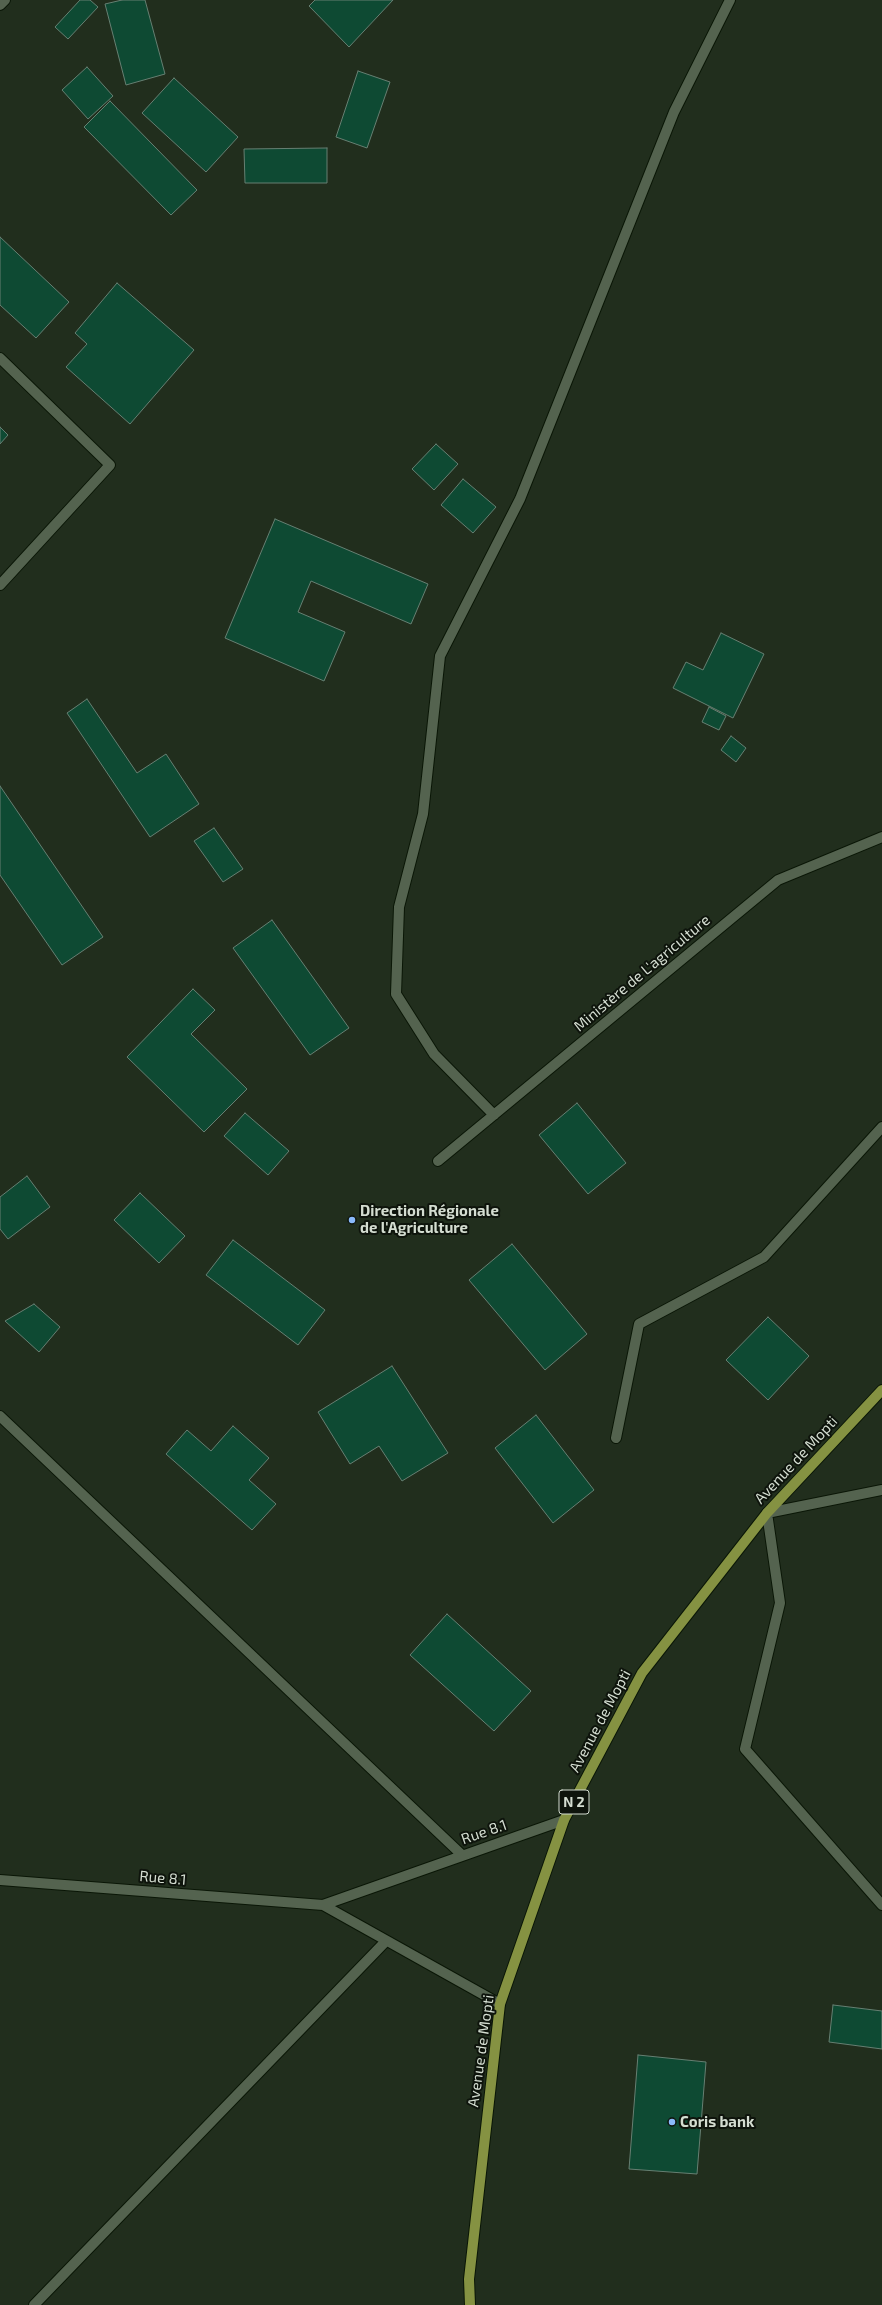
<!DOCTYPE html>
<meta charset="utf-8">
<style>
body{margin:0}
canvas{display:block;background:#212e1d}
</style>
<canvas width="882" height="2305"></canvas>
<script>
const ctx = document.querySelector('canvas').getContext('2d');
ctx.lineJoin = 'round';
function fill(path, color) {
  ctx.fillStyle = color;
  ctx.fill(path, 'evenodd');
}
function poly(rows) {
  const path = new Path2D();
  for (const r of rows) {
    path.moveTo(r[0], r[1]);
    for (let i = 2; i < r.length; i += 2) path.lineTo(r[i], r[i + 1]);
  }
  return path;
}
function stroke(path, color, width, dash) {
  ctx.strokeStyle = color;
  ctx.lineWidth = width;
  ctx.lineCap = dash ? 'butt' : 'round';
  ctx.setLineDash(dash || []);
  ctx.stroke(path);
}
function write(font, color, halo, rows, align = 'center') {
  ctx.font = font + ' "Exo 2",sans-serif';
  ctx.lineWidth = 4;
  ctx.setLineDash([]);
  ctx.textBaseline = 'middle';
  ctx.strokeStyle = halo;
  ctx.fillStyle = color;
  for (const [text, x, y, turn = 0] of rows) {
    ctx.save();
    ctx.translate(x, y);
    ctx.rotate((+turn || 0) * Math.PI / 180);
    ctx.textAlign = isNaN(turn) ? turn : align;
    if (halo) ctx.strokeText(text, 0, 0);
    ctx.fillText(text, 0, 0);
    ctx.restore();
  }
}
const building = poly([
 [80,0,90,0,98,7,68,39,55,27,80,0],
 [122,0,145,0,165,74,126,85,105,4,122,0],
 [315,0,393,0,349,47,309,6,315,0],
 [87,67,113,96,88,119,62,90,87,67],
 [358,71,390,82,367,148,336,137,358,71],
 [174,78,238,137,206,172,142,113,174,78],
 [110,101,197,190,171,215,84,127,110,101],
 [327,148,327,183,245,183,244,149,327,148],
 [0,237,69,302,36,338,0,305,0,237],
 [117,283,194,350,130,424,66,367,87,344,75,333,117,283],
 [0,427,8,435,0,444,0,427],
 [436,444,458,464,434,490,412,469,436,444],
 [463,479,496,507,473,533,441,505,463,479],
 [275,519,428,584,411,624,311,581,298,612,345,632,324,681,225,638,275,519],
 [721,633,764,654,733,718,673,688,686,662,703,670,721,633],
 [87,699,137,773,166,754,199,804,150,837,67,713,87,699],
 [709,707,726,716,719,730,702,722,709,707],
 [731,736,746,748,736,762,721,750,731,736],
 [0,786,103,937,62,965,0,875,0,786],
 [214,828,243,869,223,882,194,841,214,828],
 [272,920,349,1028,310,1055,233,948,272,920],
 [193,989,215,1010,191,1034,247,1089,204,1132,127,1057,193,989],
 [577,1103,626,1163,588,1194,539,1135,577,1103],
 [245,1113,289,1151,268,1175,224,1136,245,1113],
 [27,1176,50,1207,8,1239,0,1229,0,1197,27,1176],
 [140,1193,185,1236,159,1263,114,1220,140,1193],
 [233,1240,325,1310,298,1345,206,1275,233,1240],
 [512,1244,587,1334,545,1370,469,1280,512,1244],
 [34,1304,60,1327,39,1352,5,1321,34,1304],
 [768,1317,809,1356,768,1400,726,1360,768,1317],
 [392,1366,448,1453,402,1481,379,1446,350,1464,318,1412,392,1366],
 [536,1415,594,1490,553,1523,495,1448,536,1415],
 [233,1426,269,1458,249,1480,276,1504,252,1530,166,1454,187,1430,211,1451,233,1426],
 [447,1614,531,1691,494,1731,410,1655,447,1614],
 [833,2005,882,2011,882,2049,829,2042,833,2005],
 [638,2055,706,2062,697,2174,629,2169,638,2055]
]);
const street = poly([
 [0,5,5,0],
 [0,358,110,465,0,585],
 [494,1115,434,1054,396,994,399,907,423,814,440,656,520,499,674,112,730,0],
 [438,1161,778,880,882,837],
 [0,1416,462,1855],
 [616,1438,639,1324,764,1257,882,1127],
 [882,1490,767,1513,780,1603,745,1749,882,1905],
 [0,1880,323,1905],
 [500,2004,323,1905,564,1820],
 [34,2305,386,1941]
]);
const primary = poly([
 [470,2305,469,2279,500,2004,564,1820,642,1673,767,1513,882,1390]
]);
const markers = [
 [352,1220,4,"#8abafc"],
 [672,2122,4,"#8abafc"]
];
const shields = [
 [574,1802,30]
];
const shieldNames = [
 ["N 2",574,1802]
];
const streetNames = [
 ["Ministère de L'agriculture",642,973,-40],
 ["Avenue de Mopti",796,1460,-47],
 ["Avenue de Mopti",600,1721,-62],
 ["Rue 8.1",484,1832,-19],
 ["Rue 8.1",163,1878,5],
 ["Avenue de Mopti",481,2051,-82]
];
const poiNames = [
 ["Direction Régionale",360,1211],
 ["de l'Agriculture",360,1228],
 ["Coris bank",680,2122]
];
fill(building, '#0e4a33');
stroke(building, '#667f72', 1);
stroke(street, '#0a1606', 12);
stroke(primary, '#0a1606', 12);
stroke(street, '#54634f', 10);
stroke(primary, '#859242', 10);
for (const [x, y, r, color] of markers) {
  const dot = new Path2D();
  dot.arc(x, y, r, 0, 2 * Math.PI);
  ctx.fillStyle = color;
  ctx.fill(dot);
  stroke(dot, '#0e140c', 1.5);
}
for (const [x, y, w] of shields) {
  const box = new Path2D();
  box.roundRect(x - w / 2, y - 12, w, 24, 3);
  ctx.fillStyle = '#0e140c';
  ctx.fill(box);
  stroke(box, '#d4ddd1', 1);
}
write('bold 14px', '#d4ddd1', null, shieldNames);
write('15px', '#d4ddd1', '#0e140c', streetNames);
write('bold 15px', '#d4ddd1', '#0e140c', poiNames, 'left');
</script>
